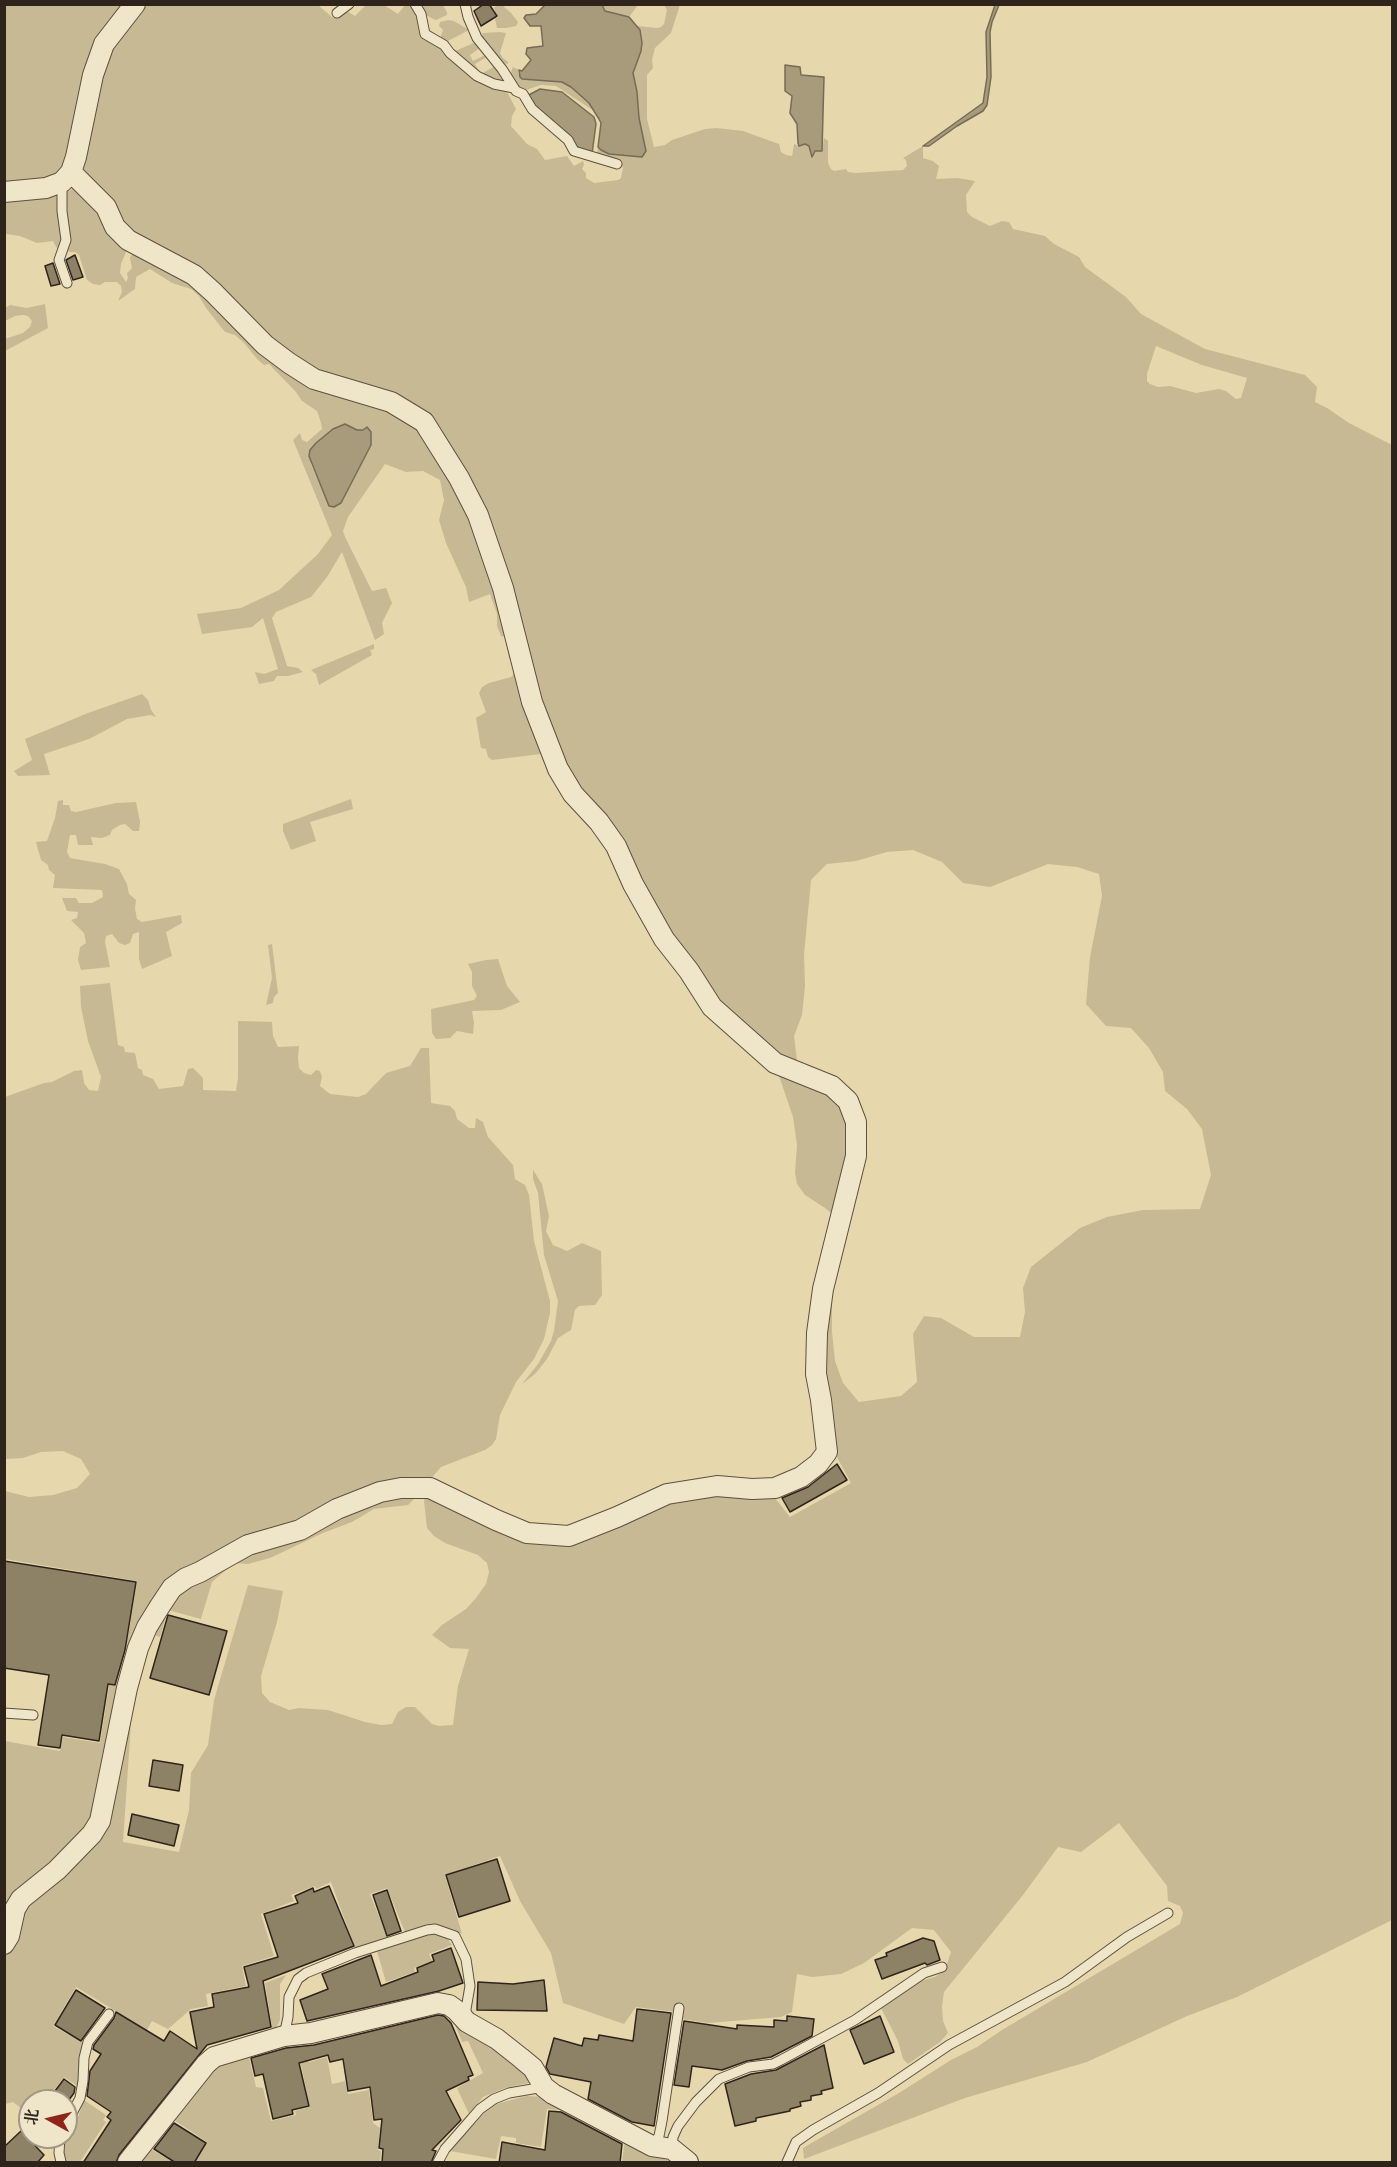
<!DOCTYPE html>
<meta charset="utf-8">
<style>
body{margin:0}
#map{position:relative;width:1397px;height:2167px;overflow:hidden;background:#e6d8ac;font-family:Alegreya,"Noto Serif SC",serif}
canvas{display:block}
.frame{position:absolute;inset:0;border:6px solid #2e241b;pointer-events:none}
.north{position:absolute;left:18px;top:2089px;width:60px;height:60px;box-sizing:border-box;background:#efe6c9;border:2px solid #a29883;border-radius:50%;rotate:278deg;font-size:16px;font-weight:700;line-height:24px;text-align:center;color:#2e241b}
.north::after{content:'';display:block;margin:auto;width:21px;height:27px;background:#8f2418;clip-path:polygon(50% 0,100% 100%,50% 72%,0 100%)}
</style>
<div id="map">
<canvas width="1397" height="2167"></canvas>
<div class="frame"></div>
<div class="north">北</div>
</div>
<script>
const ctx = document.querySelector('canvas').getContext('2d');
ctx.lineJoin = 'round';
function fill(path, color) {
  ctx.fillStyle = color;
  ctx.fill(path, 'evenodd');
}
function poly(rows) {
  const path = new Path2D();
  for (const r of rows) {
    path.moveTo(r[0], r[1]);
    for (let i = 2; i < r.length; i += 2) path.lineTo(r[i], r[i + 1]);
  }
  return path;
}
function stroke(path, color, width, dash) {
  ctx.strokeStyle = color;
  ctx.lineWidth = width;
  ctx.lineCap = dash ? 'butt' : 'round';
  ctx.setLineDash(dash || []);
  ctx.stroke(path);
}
const green = poly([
 [412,4,417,10,426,40,441,46,446,53,506,90,516,109,512,116,511,126,527,144,537,149,545,160,567,156,574,166,583,161,584,165,582,169,586,173,586,178,594,183,618,180,621,178,623,168,619,160,597,155,598,147,608,154,619,155,634,156,646,151,639,118,637,92,633,73,641,51,640,30,637,26,657,28,661,27,664,24,667,10,664,5,680,5,671,33,655,48,652,60,653,68,647,75,647,119,654,147,665,145,672,140,705,129,717,128,743,131,779,144,781,152,786,155,792,156,794,144,799,146,806,144,809,146,812,156,815,151,822,151,824,138,828,141,828,163,831,169,834,171,846,169,848,172,855,173,903,170,907,166,906,160,903,158,923,146,923,158,933,161,939,166,936,179,958,178,975,181,966,195,967,212,972,217,990,226,1002,221,1009,222,1013,229,1045,236,1054,244,1079,257,1085,267,1126,297,1141,314,1205,349,1305,375,1317,387,1315,402,1327,408,1349,423,1392,445,1392,1920,1237,1997,1187,2016,1087,2062,965,2098,804,2159,803,2148,815,2141,899,2093,951,2060,977,2047,1002,2030,1180,1924,1183,1913,1180,1906,1168,1901,1167,1886,1119,1823,1081,1852,1058,1847,1023,1895,944,1992,942,2007,943,2021,948,2033,940,2042,908,2064,903,2059,898,2041,881,2008,913,1983,935,1977,945,1970,951,1952,934,1930,912,1928,864,1963,841,1974,812,1977,797,1974,792,2012,781,2017,708,2023,681,2019,683,2006,680,2004,678,2004,676,2012,636,2007,624,2024,563,2003,551,1953,520,1901,500,1856,445,1875,462,1934,455,1930,436,1925,405,1932,387,1888,370,1894,388,1939,355,1948,331,1882,316,1889,315,1886,291,1895,294,1901,261,1914,274,1956,242,1966,246,1986,206,1994,208,2006,191,2009,168,2029,152,2021,147,2030,76,1987,53,2026,83,2043,80,2056,79,2087,64,2077,50,2095,59,2101,30,2101,30,2115,13,2102,5,2104,5,1953,18,1911,93,1839,133,1694,123,1842,179,1852,189,1810,191,1773,208,1745,214,1700,248,1585,283,1591,277,1622,261,1676,262,1693,270,1702,289,1710,299,1708,328,1710,365,1722,381,1725,392,1724,398,1712,406,1707,415,1707,432,1724,439,1726,453,1725,458,1686,469,1649,450,1648,432,1635,442,1625,466,1609,476,1598,486,1584,489,1572,487,1563,478,1555,445,1543,434,1536,427,1528,424,1501,427,1491,547,1539,668,1497,771,1493,790,1517,851,1483,833,1450,821,1334,841,1246,832,1300,832,1332,835,1361,843,1383,859,1402,901,1396,917,1382,913,1334,924,1316,941,1318,974,1337,1020,1337,1025,1312,1023,1288,1031,1267,1080,1228,1107,1217,1143,1210,1200,1209,1211,1175,1202,1129,1187,1109,1165,1091,1163,1072,1149,1048,1131,1028,1106,1026,1086,1004,1090,957,1102,896,1099,874,1077,867,1048,864,990,887,963,883,942,862,913,850,887,852,856,861,827,864,811,880,804,955,805,986,802,1015,794,1036,797,1061,779,1058,715,1005,561,766,507,586,426,420,315,376,141,243,85,176,83,167,88,113,112,42,142,5,318,5,333,18,345,10,355,16,366,5,384,5,398,14,405,5],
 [1156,346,1202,365,1247,378,1241,398,1236,399,1226,391,1219,389,1196,393,1170,386,1158,387,1150,384,1147,381,1147,374],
 [497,4,502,5,511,13,518,22,516,26,506,28,497,28,495,19,498,17,494,8],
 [4,5,130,5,120,17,71,156,59,177,5,187],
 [418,5,443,5,447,12,447,15,436,20,433,19,424,14],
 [602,5,638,5,629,17,605,11],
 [448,20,454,21,469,30,448,41,453,52,476,42,480,48,470,55,473,61,485,55,487,57,475,64,481,74,495,66,504,78,505,83,497,83,477,74,451,52,440,38,443,30,439,26,440,22],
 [500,32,506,33,500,53,503,58,508,62,508,64,503,63,481,36,483,33],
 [513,67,519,70,518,73,522,79,562,82,571,87,589,103,597,113,556,86,541,85,526,90,520,90,510,75],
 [72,189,77,189,129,245,121,264,120,273,126,282,128,278,127,273,132,268,130,258,135,248,191,278,343,392,420,425,456,479,549,753,492,760,488,757,486,749,481,748,476,718,486,712,479,693,482,687,489,683,511,677,514,673,513,663,509,658,505,637,501,636,497,626,497,614,490,594,469,602,466,587,446,543,439,520,444,500,440,480,423,471,406,472,385,464,348,517,343,531,345,537,372,591,386,588,392,603,382,623,384,634,375,640,342,552,327,577,311,597,276,612,272,618,287,666,298,668,303,672,288,676,277,676,274,681,259,684,255,672,264,674,278,669,263,618,252,627,202,634,197,614,241,608,279,590,318,554,332,535,293,440,300,433,302,440,307,442,322,429,321,423,317,411,302,401,296,392,269,364,264,365,258,360,244,343,235,335,225,332,206,308,199,296,191,289,172,283,150,269,136,277,135,289,118,301,122,292,121,286,117,282,105,282,100,285,93,284,87,280,79,255,75,252,69,252,67,248,65,200,67,192],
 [351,427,357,430,363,430,371,446,341,503,335,507,329,505,311,464,316,443,324,438],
 [59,194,62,243,60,249,56,247,53,241,37,243,20,236,6,234,5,235,5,198],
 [45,304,48,328,5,351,5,339,23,333,30,327,32,321,28,316,23,315,15,316,5,321,5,308,10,305,27,308],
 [374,644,374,649,370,650,372,655,319,685,316,674,311,670],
 [142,694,148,700,151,710,156,717,150,715,127,719,89,739,44,754,50,775,18,776,14,771,32,760,25,739,88,713],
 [351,799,353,809,310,822,316,841,291,850,283,831,283,824],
 [63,800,63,805,69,805,71,811,76,812,116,803,136,802,140,822,139,831,133,831,125,824,120,825,112,830,110,835,102,838,91,837,93,845,78,845,76,835,70,835,67,852,70,858,105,864,119,869,127,884,129,894,136,900,135,909,137,919,142,922,181,915,182,923,166,932,172,956,142,969,139,959,139,932,133,934,130,943,125,945,119,943,112,934,106,936,105,942,110,967,81,970,78,960,80,947,86,943,84,933,71,920,77,918,78,912,67,911,62,898,76,898,79,903,92,903,103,897,102,890,53,888,55,875,49,870,48,865,41,860,36,842,47,841,55,818,58,801],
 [272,944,278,993,274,997,273,1003,266,1005,272,978,268,945],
 [498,959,507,986,520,1002,501,1010,472,1011,474,1023,473,1034,457,1031,450,1038,436,1039,432,1033,431,1009,474,1000,477,996,472,986,472,972,468,964,486,960],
 [110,983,118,1045,124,1047,125,1052,135,1053,138,1068,142,1070,143,1075,153,1079,159,1089,183,1086,188,1069,193,1068,203,1078,203,1090,236,1091,238,1078,238,1021,272,1022,273,1036,278,1047,299,1046,298,1058,299,1068,304,1073,311,1075,316,1070,320,1071,322,1077,320,1086,330,1094,358,1097,366,1094,386,1073,410,1066,421,1048,429,1048,431,1103,450,1106,455,1111,457,1119,469,1128,475,1128,476,1118,483,1122,488,1137,513,1165,515,1179,525,1185,529,1195,534,1241,550,1301,550,1313,544,1339,534,1359,516,1382,500,1415,496,1439,492,1445,485,1450,441,1467,430,1480,358,1497,158,1602,98,1818,5,1935,5,1741,60,1751,63,1737,100,1743,109,1685,120,1687,137,1581,5,1559,5,1491,29,1497,53,1495,77,1488,90,1474,81,1459,63,1451,41,1452,23,1458,5,1459,5,1097,44,1083,52,1082,74,1071,82,1070,84,1083,89,1090,98,1091,101,1077,88,1041,81,1007,80,986],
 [776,1067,846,1103,853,1155,832,1214,825,1208,805,1195,797,1184,795,1173,797,1145,793,1117],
 [533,1170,542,1184,549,1216,546,1231,553,1245,567,1251,582,1243,601,1251,602,1295,595,1305,579,1306,575,1310,571,1330,558,1338,547,1359,535,1374,522,1384,538,1364,551,1341,554,1331,558,1301,544,1255,538,1193,533,1179],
 [415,1494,414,1499,408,1505,374,1509,352,1522,323,1533,270,1558,248,1564,234,1563,212,1582,201,1619,168,1610,160,1637,148,1633,174,1591,360,1503],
 [429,1932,445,1936,452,1945,429,1954,432,1961,414,1968,415,1972,386,1982,377,1951],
 [286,1975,280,1984,280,2020,273,2034,265,1983],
 [451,2015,498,2048,532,2078,528,2083,505,2088,483,2097,469,2114,457,2088,483,2073,468,2041,462,2042],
 [248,2053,256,2087,263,2088,271,2121,296,2115,295,2111,310,2107,299,2056,306,2054,309,2062,327,2057,332,2084,345,2081,348,2094,369,2090,373,2123,380,2128,378,2150,381,2151,380,2162,195,2162,207,2142,171,2118,213,2065],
 [526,2096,547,2097,576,2111,547,2109,541,2147,516,2143,516,2138,501,2136,496,2159,450,2151,483,2114,497,2104],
 [84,2100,106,2115,103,2120,106,2122,80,2162,65,2162,63,2152,65,2141,77,2120],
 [625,2139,654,2154,672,2162,622,2162],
 [147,2147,173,2162,135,2162]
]);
const water = poly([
 [545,5,602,5,605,11,629,17,640,30,642,43,641,51,633,73,637,92,639,118,646,151,642,157,609,154,601,150,598,147,601,123,599,119,589,103,571,87,562,82,522,79,520,77,519,70,522,71,531,60,526,54,527,48,543,46,541,26,530,26,524,18,526,15,536,14,545,5],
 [995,5,999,5,992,22,990,32,991,77,987,105,983,111,957,126,929,146,923,146,983,103,987,77,986,32,995,5],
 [785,65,800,67,801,75,824,77,822,151,815,151,812,157,809,146,805,144,799,146,798,143,797,124,790,113,792,96,785,91,785,65],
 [540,89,562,92,594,117,596,124,592,154,581,153,533,107,527,96,540,89],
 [345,424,357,430,363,430,367,427,371,432,371,445,341,503,334,507,329,506,309,456,310,450,316,443,333,429,345,424]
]);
const building = poly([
 [484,4,489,4,497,16,481,26,474,11,484,4],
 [75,255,83,277,73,280,66,260,75,255],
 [53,263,60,284,51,286,45,266,53,263],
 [837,1464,847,1480,790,1512,782,1498,808,1487,837,1464],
 [4,1561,136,1582,125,1650,115,1685,108,1684,99,1741,62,1735,60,1748,38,1745,49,1675,4,1668,4,1561],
 [168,1615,227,1631,209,1695,150,1678,168,1615],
 [153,1760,183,1765,179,1791,149,1786,153,1760],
 [132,1814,179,1825,174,1846,128,1835,132,1814],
 [497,1859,510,1901,459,1917,446,1875,497,1859],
 [329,1886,354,1946,263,1981,271,2027,207,2045,119,2155,116,2163,83,2163,111,2120,107,2117,111,2112,87,2096,90,2071,101,2054,93,2049,94,2045,114,2018,116,2012,164,2041,170,2031,197,2049,190,2012,214,2007,212,1994,249,1987,244,1967,278,1957,264,1914,298,1903,295,1896,313,1888,314,1892,329,1886],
 [387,1890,401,1931,387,1936,373,1895,387,1890],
 [923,1938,934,1941,940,1960,927,1965,925,1963,882,1979,875,1960,887,1956,886,1953,923,1938],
 [451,1948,463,1983,439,1991,307,2021,300,2000,328,1989,322,1974,371,1955,381,1986,418,1972,417,1968,434,1961,432,1955,451,1948],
 [544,1980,547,2011,477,2010,478,1982,513,1984,544,1980],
 [76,1990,105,2008,81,2041,55,2025,76,1990],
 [637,2009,671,2013,654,2126,632,2122,588,2099,591,2082,550,2074,546,2067,554,2038,582,2046,584,2038,598,2040,599,2035,633,2041,637,2009],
 [438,2015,444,2016,451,2023,473,2075,468,2077,469,2080,446,2091,461,2120,432,2150,436,2151,431,2163,382,2163,383,2149,379,2148,382,2119,374,2120,370,2087,348,2091,343,2059,330,2062,328,2055,299,2063,309,2106,292,2110,293,2114,273,2119,263,2074,255,2076,251,2058,286,2048,314,2045,438,2015],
 [787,2016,814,2019,812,2036,771,2057,747,2061,722,2070,692,2066,689,2087,674,2085,684,2021,737,2029,737,2025,774,2027,774,2020,787,2021,787,2016],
 [880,2016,894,2052,864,2064,850,2030,880,2016],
 [824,2045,833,2088,821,2091,822,2094,811,2096,811,2100,800,2102,801,2106,790,2109,790,2111,756,2118,756,2121,735,2126,725,2084,751,2074,776,2070,824,2045],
 [64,2079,75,2087,74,2093,66,2104,66,2101,61,2101,52,2095,64,2079],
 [549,2111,561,2112,622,2144,620,2163,499,2163,502,2142,545,2150,549,2111],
 [174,2123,206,2143,194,2163,176,2163,154,2149,174,2123],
 [21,2131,44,2155,37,2163,4,2163,4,2147,21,2131]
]);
const service = poly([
 [415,4,421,14,425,34,444,45,450,53,477,76,494,84,514,88],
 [465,4,468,17,477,38,502,69,516,91,523,94,532,109,568,140,574,151,617,164],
 [337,13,349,4],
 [62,182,62,211,66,240,59,260,67,283],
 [4,1713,33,1715],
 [284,2036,288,2017,289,1997,298,1979,306,1973,355,1953,427,1930,435,1929,455,1936,466,1959,470,1986,466,2009,467,2020],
 [66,2125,80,2098,83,2081,84,2058,88,2042,109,2014],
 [60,2137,59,2153,61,2162],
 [652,2146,659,2136,662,2121,679,2008],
 [672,2149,673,2137,678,2126,696,2102,719,2079,749,2067,773,2064,781,2060,855,2020,924,1973,942,1967],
 [438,2162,445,2149,460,2132,480,2109,494,2099,509,2093,544,2087],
 [787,2162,796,2142,813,2130,878,2093,949,2045,1065,1982,1127,1937,1168,1913]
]);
const minor = poly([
 [4,192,46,188,62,182,71,172,76,157,93,75,104,44,135,4],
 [4,1944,9,1936,15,1909,21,1899,57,1870,92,1834,100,1821,127,1688,138,1648,147,1627,160,1606,172,1588,186,1578,200,1572,248,1545,300,1530,337,1509,380,1492,401,1488,430,1488,496,1520,527,1533,569,1536,617,1517,667,1494,717,1486,752,1489,775,1488,801,1477,818,1464,827,1452,821,1400,816,1374,817,1333,823,1289,856,1156,856,1122,848,1101,832,1086,775,1063,712,1007,689,971,664,939,633,884,616,846,599,822,573,794,558,769,532,702,503,588,478,515,459,478,424,422,391,402,314,379,289,363,265,345,213,292,194,275,128,240,115,227,106,207,71,172],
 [128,2162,206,2064,214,2057,284,2036,311,2033,438,2003,449,2005,456,2010,467,2022,497,2039,521,2058,533,2068,544,2087,553,2094,652,2146,672,2149,688,2162]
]);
fill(green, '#c7b993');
fill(water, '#a79b7b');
stroke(water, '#776b55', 1.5);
fill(building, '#8e8266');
stroke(building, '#2e241b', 1.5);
stroke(service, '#5c513f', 11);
stroke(minor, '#5c513f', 22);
stroke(service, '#efe6c9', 9);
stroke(minor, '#efe6c9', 20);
</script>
